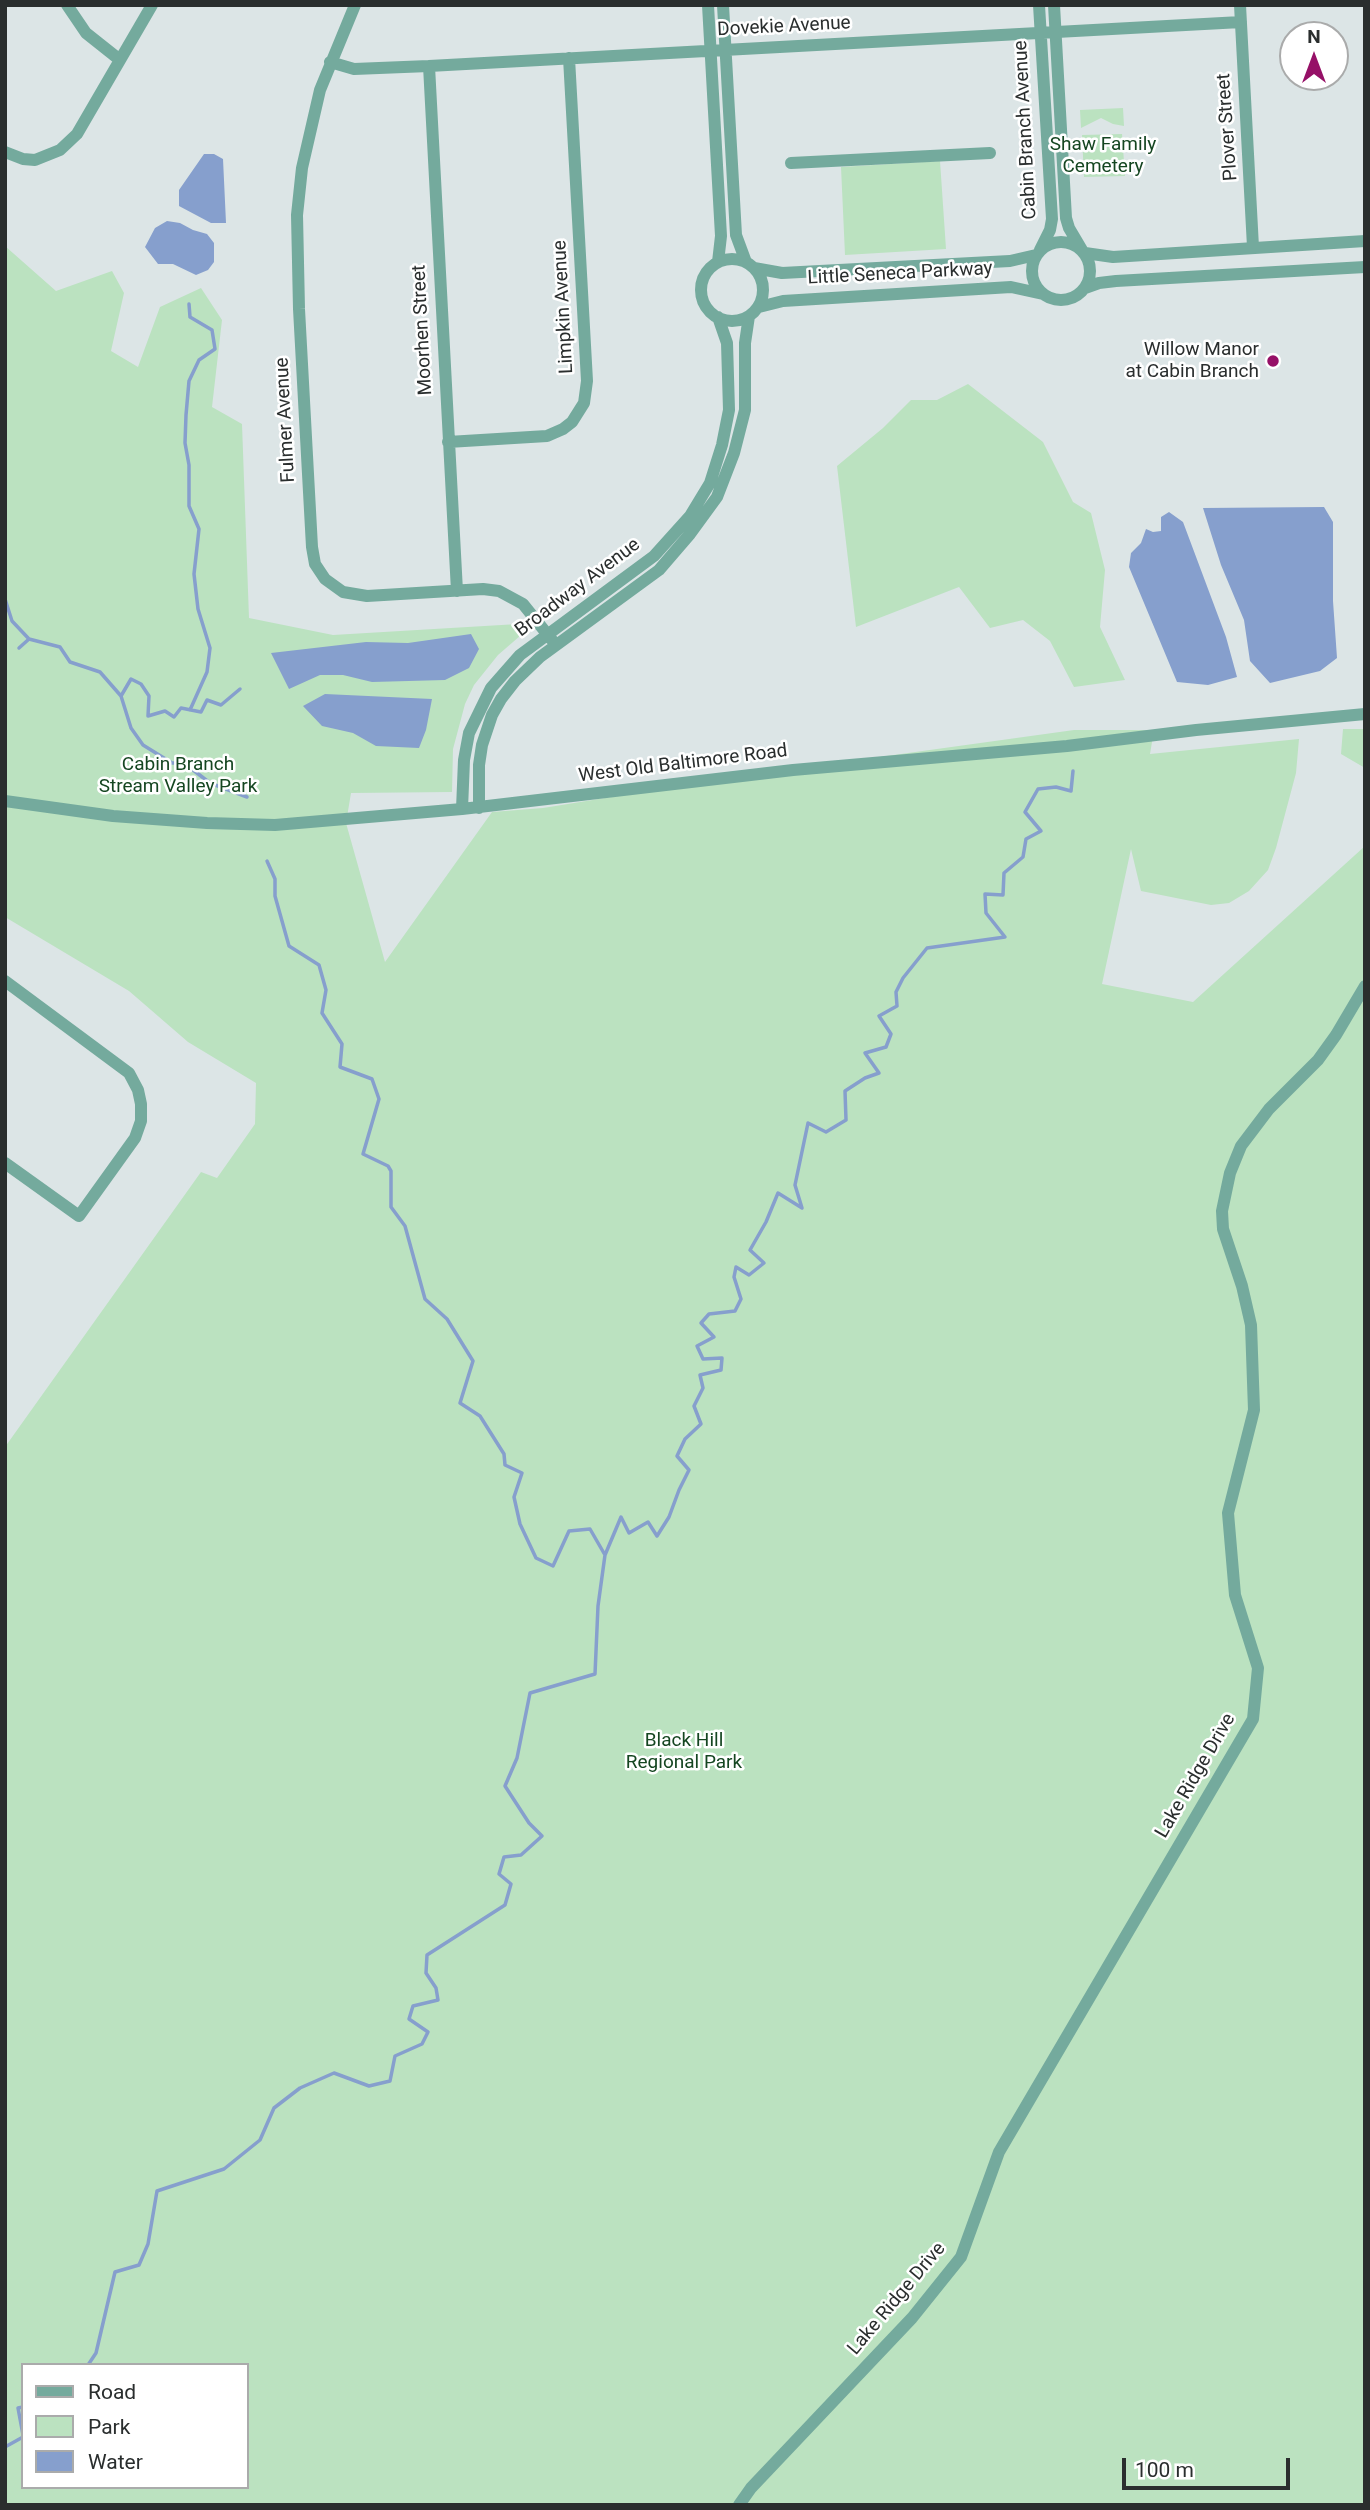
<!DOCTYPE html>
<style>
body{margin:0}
#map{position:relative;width:1370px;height:2510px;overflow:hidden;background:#dce5e6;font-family:Roboto,sans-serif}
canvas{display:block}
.frame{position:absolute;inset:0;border:7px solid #2a2e2e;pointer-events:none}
.legend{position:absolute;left:21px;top:2363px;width:228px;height:126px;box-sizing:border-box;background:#fff;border:2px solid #aaabab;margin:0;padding:9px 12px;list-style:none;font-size:21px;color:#2a2e2e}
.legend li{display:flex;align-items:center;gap:14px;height:35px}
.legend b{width:35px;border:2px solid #aaabab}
.north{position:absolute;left:1279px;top:21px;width:70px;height:70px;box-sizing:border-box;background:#fff;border:2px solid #aaabab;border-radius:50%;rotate:0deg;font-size:19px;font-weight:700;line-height:28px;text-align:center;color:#2a2e2e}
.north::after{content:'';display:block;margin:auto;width:24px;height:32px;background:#961067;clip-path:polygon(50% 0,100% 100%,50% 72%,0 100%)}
.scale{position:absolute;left:1122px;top:2458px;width:168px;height:32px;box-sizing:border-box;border:4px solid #2a2e2e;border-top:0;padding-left:9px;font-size:21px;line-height:24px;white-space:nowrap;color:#2a2e2e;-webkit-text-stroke:5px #fff;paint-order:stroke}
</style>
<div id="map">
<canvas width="1370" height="2510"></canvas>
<div class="frame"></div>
<ul class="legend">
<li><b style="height:9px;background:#74aa9d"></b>Road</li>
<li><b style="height:19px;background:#bbe2c0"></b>Park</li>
<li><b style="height:19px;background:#869fcd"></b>Water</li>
</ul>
<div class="north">N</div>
<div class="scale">100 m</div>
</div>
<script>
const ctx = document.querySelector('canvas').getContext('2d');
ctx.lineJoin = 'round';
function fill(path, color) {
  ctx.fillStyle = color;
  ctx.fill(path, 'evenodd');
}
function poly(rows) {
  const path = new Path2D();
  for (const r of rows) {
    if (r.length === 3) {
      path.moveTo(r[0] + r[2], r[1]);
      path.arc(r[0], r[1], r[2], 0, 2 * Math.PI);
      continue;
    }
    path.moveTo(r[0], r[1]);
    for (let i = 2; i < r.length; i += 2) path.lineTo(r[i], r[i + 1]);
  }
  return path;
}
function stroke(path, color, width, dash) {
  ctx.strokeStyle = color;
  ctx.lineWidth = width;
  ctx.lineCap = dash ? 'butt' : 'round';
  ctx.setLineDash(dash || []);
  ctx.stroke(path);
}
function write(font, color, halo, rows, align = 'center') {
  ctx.font = font + ' Roboto,sans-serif';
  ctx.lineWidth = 5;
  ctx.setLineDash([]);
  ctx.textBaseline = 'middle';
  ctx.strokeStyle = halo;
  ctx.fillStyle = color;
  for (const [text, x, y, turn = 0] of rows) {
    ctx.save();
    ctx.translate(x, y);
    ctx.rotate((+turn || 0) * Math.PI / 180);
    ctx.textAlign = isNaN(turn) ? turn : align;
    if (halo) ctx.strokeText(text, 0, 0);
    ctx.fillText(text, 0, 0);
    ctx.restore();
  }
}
const green = poly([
 [1123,108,1124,126,1113,124,1101,118,1081,128,1080,110],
 [1122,134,1125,176,1084,177,1082,135],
 [940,161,946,249,845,255,841,167],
 [5,246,56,291,112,271,124,293,111,351,138,367,160,307,201,288,222,320,212,407,242,424,249,618,333,635,535,623,498,655,474,685,465,704,453,749,452,792,351,793,346,823,385,962,492,812,543,808,735,777,1074,730,1154,730,1150,754,1299,739,1296,773,1276,848,1268,870,1249,891,1229,903,1211,905,1141,891,1131,849,1102,984,1193,1002,1365,846,1365,2505,5,2505,5,1447,201,1172,217,1178,255,1124,256,1083,188,1042,129,991,5,917],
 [23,2365,247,2365,247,2487,23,2487],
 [968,384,1043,442,1073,502,1091,513,1105,570,1100,627,1125,680,1074,687,1050,641,1023,620,990,628,959,587,856,627,837,466,883,428,911,400,937,400],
 [1343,729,1365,729,1365,768,1341,754]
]);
const water = poly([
 [204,154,214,154,223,159,226,223,211,223,179,206,179,190],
 [167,221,180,223,193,230,207,234,214,243,214,262,208,270,196,275,173,264,158,264,145,247,155,228],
 [1324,507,1333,522,1333,601,1337,658,1320,671,1270,683,1250,661,1244,620,1221,565,1203,508],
 [1169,512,1183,522,1226,637,1237,677,1208,685,1177,682,1129,567,1131,553,1141,543,1146,529,1153,532,1161,531,1161,517],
 [471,634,479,649,469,668,445,680,372,682,343,675,320,675,289,689,271,653,366,642,408,643],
 [325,694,432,699,426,730,419,748,376,746,353,733,322,726,303,706]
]);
const stream = poly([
 [189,304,190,317,212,330,215,349,199,360,189,381,186,415,185,443,189,465,189,506,199,529,194,574,198,609,210,648,207,672,190,710],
 [5,599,12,621,29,639,60,647,70,662,100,672,121,696,131,728,143,745,172,763,184,763,210,783,247,797],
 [19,648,29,639],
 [121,696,131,679,141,684,149,696,148,716,165,711,174,717,181,708,201,712,207,700,221,705,240,689],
 [267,861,275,879,275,896,289,946,319,965,326,990,322,1013,342,1044,340,1067,372,1079,379,1099,363,1154,388,1166,391,1171,391,1207,405,1226,425,1299,447,1319,473,1361,460,1403,480,1416,504,1454,505,1465,522,1473,514,1497,520,1524,536,1558,553,1566,569,1531,590,1529,605,1555],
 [88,2365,96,2353,115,2272,139,2265,148,2244,157,2191,224,2169,260,2140,274,2108,300,2088,334,2073,369,2086,390,2081,395,2056,422,2044,428,2032,409,2019,413,2006,438,2000,436,1988,426,1973,427,1955,505,1905,511,1884,499,1874,504,1857,521,1855,542,1836,529,1823,505,1786,517,1758,530,1693,595,1674,598,1606,605,1555,621,1517,629,1533,648,1522,657,1536,669,1517,679,1490,689,1470,677,1456,685,1439,701,1424,694,1406,703,1388,700,1375,721,1370,722,1358,703,1359,697,1346,714,1337,701,1323,709,1314,735,1311,741,1299,734,1277,736,1267,749,1275,764,1263,750,1250,766,1222,778,1193,802,1208,795,1185,808,1123,826,1132,846,1120,845,1091,865,1078,879,1073,865,1053,886,1047,891,1034,879,1016,897,1006,896,992,903,978,927,948,1005,937,986,913,985,894,1003,895,1004,873,1023,857,1026,839,1041,831,1025,812,1038,789,1056,787,1071,791,1073,771],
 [23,2407,18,2408,23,2435],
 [5,2447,23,2437]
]);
const minor = poly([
 [67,5,86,33,120,60],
 [355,5,320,90,302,168,297,215,299,309,312,547,315,564,325,579,343,592,367,596,483,589,499,591,523,604,556,645],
 [708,5,721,236,718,262],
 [723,5,736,235,746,262],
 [1039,5,1052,219,1050,230,1040,250],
 [1054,5,1066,218,1069,228,1082,250],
 [1240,5,1253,247],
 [330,62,354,69,429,66,1241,22],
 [429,66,457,591],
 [5,152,23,159,35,160,60,150,77,134,152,5],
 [791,163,990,153],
 [1061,271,29],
 [1085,253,1113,257,1365,241],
 [732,290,31],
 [754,268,782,273,1010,261,1036,255],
 [1085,288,1099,283,1116,281,1365,267],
 [759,307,783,301,1011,287,1043,294],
 [448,442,547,436,563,429,572,422,584,403,587,381,569,58],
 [5,801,113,816,207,823,275,825,462,809,793,770,1067,746,1196,730,1365,714],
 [479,808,479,765,482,745,492,715,501,699,515,681,540,657,659,570,690,534,717,497,734,453,745,410,745,343,749,316],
 [462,809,464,760,469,733,491,688,520,655,654,556,690,516,710,483,722,445,729,410,727,343,718,317],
 [5,981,129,1073,138,1090,141,1104,141,1121,135,1138,79,1216,5,1163],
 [739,2505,751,2488,912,2318,961,2257,999,2152,1253,1719,1258,1668,1235,1595,1228,1513,1254,1410,1251,1325,1242,1286,1223,1229,1222,1211,1230,1173,1241,1146,1269,1109,1318,1060,1336,1035,1365,986]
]);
const markers = [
 [1273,361,7,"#961067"]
];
const streetNames = [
 ["Dovekie Avenue",784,27,-3],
 ["Plover Street",1228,127,-94],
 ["Cabin Branch Avenue",1026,130,-93],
 ["Little Seneca Parkway",900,274,-3],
 ["Limpkin Avenue",564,307,-93],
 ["Moorhen Street",423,330,-93],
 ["Fulmer Avenue",286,420,-93],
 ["Broadway Avenue",578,588,-37],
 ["West Old Baltimore Road",683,764,-7],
 ["Lake Ridge Drive",1196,1776,-60],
 ["Lake Ridge Drive",897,2299,-50]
];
const parkNames = [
 ["Shaw Family",1103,145],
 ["Cemetery",1103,167],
 ["Cabin Branch",178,765],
 ["Stream Valley Park",178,787],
 ["Black Hill",684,1741],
 ["Regional Park",684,1763]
];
const poiNames = [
 ["Willow Manor",1259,350],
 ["at Cabin Branch",1259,372]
];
fill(green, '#bbe2c0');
fill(water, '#869fcd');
stroke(stream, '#869fcd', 3.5);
stroke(minor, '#74aa9d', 12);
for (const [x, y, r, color] of markers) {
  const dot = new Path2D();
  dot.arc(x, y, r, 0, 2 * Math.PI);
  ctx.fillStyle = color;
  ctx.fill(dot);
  stroke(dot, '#fff', 2.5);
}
write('19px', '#2a2e2e', '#fff', streetNames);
write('19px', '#154621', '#fff', parkNames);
write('19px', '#2a2e2e', '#fff', poiNames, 'right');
</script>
